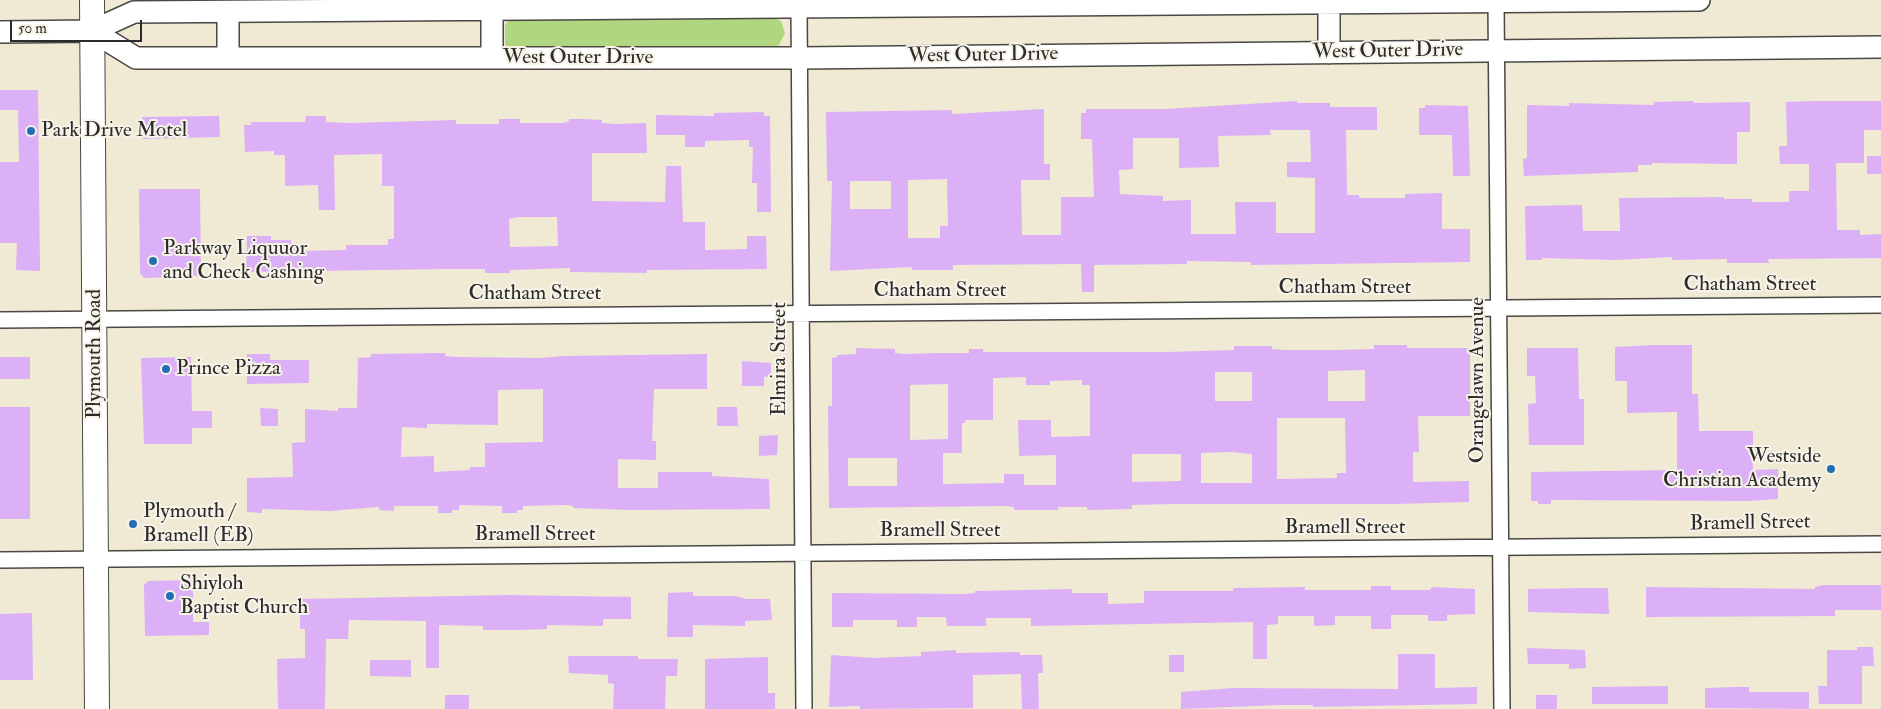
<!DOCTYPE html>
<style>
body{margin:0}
#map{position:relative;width:1881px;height:709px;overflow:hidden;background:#f0ead4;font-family:"IM FELL Double Pica",serif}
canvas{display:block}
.scale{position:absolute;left:10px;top:20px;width:132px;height:22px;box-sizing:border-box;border:2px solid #2b2b2b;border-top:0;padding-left:6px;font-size:15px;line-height:18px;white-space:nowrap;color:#2b2b2b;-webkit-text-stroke:4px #f7f3e8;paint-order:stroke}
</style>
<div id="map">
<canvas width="1881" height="709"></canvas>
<div class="scale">50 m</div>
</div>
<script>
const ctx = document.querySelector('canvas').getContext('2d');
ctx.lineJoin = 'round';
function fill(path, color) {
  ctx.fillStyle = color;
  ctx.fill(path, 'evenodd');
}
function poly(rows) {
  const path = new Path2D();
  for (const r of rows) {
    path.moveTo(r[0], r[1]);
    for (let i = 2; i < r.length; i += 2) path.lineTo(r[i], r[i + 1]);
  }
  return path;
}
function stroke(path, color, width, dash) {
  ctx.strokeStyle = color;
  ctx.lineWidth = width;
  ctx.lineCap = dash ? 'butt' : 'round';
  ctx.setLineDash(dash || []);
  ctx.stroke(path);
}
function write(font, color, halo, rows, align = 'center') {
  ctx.font = font + ' "IM FELL Double Pica",serif';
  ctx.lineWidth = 4;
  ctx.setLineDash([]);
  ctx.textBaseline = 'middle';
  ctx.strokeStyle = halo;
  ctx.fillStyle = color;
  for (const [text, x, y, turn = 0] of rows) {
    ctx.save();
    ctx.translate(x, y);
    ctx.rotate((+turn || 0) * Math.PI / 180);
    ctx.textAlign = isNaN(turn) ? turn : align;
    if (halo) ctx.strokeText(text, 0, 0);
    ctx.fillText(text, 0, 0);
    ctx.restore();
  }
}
const green = poly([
 [774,18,781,21,785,33,779,45,774,47,510,49,505,45,505,25,509,20]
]);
const building = poly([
 [0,90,38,90,40,271,16,270,17,243,0,243,0,162,19,162,18,110,0,110],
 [1297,101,1297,103,1330,103,1330,107,1377,107,1377,130,1346,130,1347,195,1359,195,1359,198,1405,198,1405,194,1442,193,1442,229,1470,229,1470,262,1251,265,1251,262,1187,261,1187,264,1094,265,1094,292,1082,292,1081,264,953,265,953,270,912,270,912,267,830,271,832,181,827,181,826,112,952,110,952,114,1044,109,1044,164,1050,164,1050,180,1021,180,1022,235,1061,235,1061,197,1094,197,1092,139,1081,139,1081,113,1086,113,1086,109,1165,109],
 [1270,130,1310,130,1311,162,1287,162,1287,177,1315,178,1315,233,1276,233,1276,202,1235,202,1236,234,1191,234,1191,200,1163,201,1163,196,1120,194,1119,170,1133,169,1133,138,1179,138,1179,168,1219,167,1218,136,1271,135],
 [947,179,948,226,940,226,940,238,908,238,908,180],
 [850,181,891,181,891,209,850,209],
 [1694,101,1694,103,1750,102,1750,132,1737,132,1737,164,1652,163,1652,165,1638,165,1638,172,1524,176,1523,159,1527,158,1527,105,1569,106,1569,103,1654,105,1654,102],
 [1815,101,1881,101,1881,130,1864,130,1864,163,1836,163,1837,230,1860,230,1860,235,1881,234,1881,258,1768,259,1769,263,1727,263,1727,259,1672,260,1672,257,1615,260,1542,258,1542,260,1526,260,1525,206,1582,205,1583,231,1620,231,1619,198,1724,197,1724,199,1752,199,1752,202,1789,202,1789,191,1809,191,1809,164,1780,164,1779,146,1787,146,1786,102],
 [1425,105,1468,106,1470,176,1453,176,1452,135,1419,135,1419,108,1425,108],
 [764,112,764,116,770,116,771,212,757,212,757,183,752,183,753,147,749,147,749,140,705,141,705,147,685,147,685,135,656,135,656,115,714,116,714,113],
 [219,116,220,137,142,139,142,117],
 [306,116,326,116,326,122,351,123,456,120,456,124,499,124,499,119,520,119,520,123,563,123,569,121,569,119,583,119,602,120,602,123,615,124,646,123,647,153,592,153,592,201,665,202,666,166,681,166,683,222,705,222,705,250,747,249,747,236,766,236,767,269,647,270,647,273,570,272,570,268,510,270,510,273,485,273,485,269,447,269,246,272,247,236,271,236,271,240,291,240,291,246,299,246,299,251,346,250,346,245,388,245,388,239,394,239,394,186,382,186,382,154,334,155,335,210,319,210,318,185,285,186,285,155,274,155,274,151,245,152,244,125,251,125,251,122,305,122],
 [518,217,557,217,558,246,510,247,509,219],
 [1867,156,1881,156,1881,174,1867,174],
 [139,189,200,189,201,276,144,278,140,273],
 [1374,345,1407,345,1407,348,1470,348,1470,416,1418,416,1419,452,1413,452,1413,482,1469,481,1469,502,1394,504,1173,504,1132,505,1132,509,1087,510,1087,507,1058,507,1058,510,1014,510,1014,507,1005,506,829,508,828,406,832,406,832,358,837,357,837,355,856,354,856,348,895,349,895,353,903,354,941,353,969,353,969,349,983,349,983,352,1167,352,1234,350,1234,346,1272,346,1272,349,1286,350,1336,350,1374,349],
 [1365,370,1365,401,1328,401,1328,371],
 [1215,372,1252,372,1252,401,1215,401],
 [1026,377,1026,385,1050,385,1050,381,1082,380,1082,385,1090,385,1090,436,1051,437,1051,420,1018,420,1019,456,1056,455,1056,485,1024,485,1024,474,1004,474,1004,483,943,484,943,453,962,453,962,423,965,423,965,420,993,420,993,378],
 [948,384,948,439,910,440,910,385],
 [1277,418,1345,418,1346,473,1337,473,1337,478,1277,479],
 [1231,452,1252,454,1252,483,1201,483,1201,453],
 [1132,454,1181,454,1181,481,1132,482],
 [848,458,897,458,897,486,848,486],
 [1654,345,1692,345,1692,394,1698,394,1699,431,1753,431,1753,470,1778,469,1778,499,1749,501,1551,500,1551,504,1538,504,1538,501,1531,501,1531,472,1677,470,1677,412,1627,413,1627,381,1615,381,1615,347],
 [1527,348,1578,348,1579,399,1584,399,1584,445,1529,445,1528,404,1536,403,1535,376,1527,376],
 [445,353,445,356,458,357,541,358,564,356,707,354,707,389,654,389,652,441,656,441,656,460,618,459,618,488,658,488,658,472,712,472,712,476,769,479,770,509,628,510,573,508,573,506,567,505,523,506,523,510,517,510,517,513,502,513,502,506,459,505,459,510,452,510,452,513,438,513,438,506,394,506,394,511,379,510,379,507,329,511,262,509,262,513,247,512,247,478,293,477,292,443,305,442,305,409,338,411,338,408,357,408,358,358,371,357,371,354],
 [543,389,543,442,485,443,485,467,470,467,470,470,434,472,434,456,401,457,402,427,427,428,427,424,498,425,498,390],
 [247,354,270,354,270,360,309,360,309,383,247,384],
 [0,357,30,357,30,379,0,379],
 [191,357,192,411,212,411,212,428,192,428,192,444,144,444,141,358],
 [742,361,771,363,771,376,764,377,764,386,742,386],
 [0,407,30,407,30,519,0,519],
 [717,407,737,407,738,426,717,426],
 [260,408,278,409,278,426,261,426],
 [778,435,777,455,759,456,759,436],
 [193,580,193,622,209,622,209,635,145,636,144,585,148,581],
 [1823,585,1881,585,1881,610,1835,610,1835,616,1646,617,1646,587,1815,589,1815,587],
 [1371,586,1391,586,1391,590,1430,590,1432,587,1475,589,1475,614,1447,615,1447,621,1428,621,1428,615,1391,615,1391,629,1371,629,1371,616,1335,616,1335,625,1314,626,1314,616,1278,616,1278,624,1267,625,1267,659,1253,659,1253,622,1031,626,1031,618,986,618,986,626,947,626,946,617,917,617,917,627,897,627,897,620,853,620,853,627,832,627,832,593,965,594,975,593,975,591,1072,589,1072,593,1108,593,1108,604,1144,603,1144,591,1233,591,1233,588,1305,587,1305,590,1371,590],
 [1586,588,1608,588,1609,614,1528,612,1528,589],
 [693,592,693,596,736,596,745,599,770,599,772,620,745,621,745,626,693,625,693,637,667,637,668,593],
 [508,595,631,597,631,619,603,619,603,626,547,625,547,629,518,630,483,630,483,626,439,625,439,668,426,668,426,621,349,620,348,639,326,639,325,709,278,709,277,659,305,658,305,629,300,629,300,599],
 [32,613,33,680,0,680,0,614],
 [1857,647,1873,647,1874,666,1862,666,1862,704,1819,704,1818,686,1827,686,1827,650,1857,650],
 [1527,648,1585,650,1586,668,1569,669,1569,664,1528,664],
 [956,650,956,653,1020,652,1020,655,1042,655,1043,673,1038,673,1039,709,1022,709,1021,674,973,675,973,708,860,709,860,706,829,707,831,655,875,658,921,656,921,652],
 [1398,654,1435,654,1435,688,1477,687,1477,704,1313,707,1313,705,1281,705,1181,709,1181,692,1233,688,1398,689],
 [1169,655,1184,655,1184,672,1169,672],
 [568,656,638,656,638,659,678,659,677,676,666,676,665,709,613,709,614,684,608,683,608,675,569,673],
 [768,657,768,693,775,693,775,709,705,709,705,659],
 [370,660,411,660,411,677,370,676],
 [1668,686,1668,704,1592,704,1592,687],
 [1734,687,1749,687,1749,692,1809,692,1809,709,1705,708,1705,688],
 [445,695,469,695,469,709,445,709],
 [1536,695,1557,695,1557,709,1536,709]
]);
const minor = poly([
 [1496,3,1502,709],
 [799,8,804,709],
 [0,320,1881,305],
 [0,560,1881,544]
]);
const secondary = poly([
 [1329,4,1329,53],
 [492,11,492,58],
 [228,12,228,58],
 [92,31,136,58,799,58,1881,47],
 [0,32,92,31,134,12,1699,0]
]);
const primary = poly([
 [92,0,97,709]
]);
const markers = [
 [31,131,5,"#1f6fb2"],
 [153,261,5,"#1f6fb2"],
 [166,369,5,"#1f6fb2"],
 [1831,469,5,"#1f6fb2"],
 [133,524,5,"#1f6fb2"],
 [170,596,5,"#1f6fb2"]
];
const streetNames = [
 ["West Outer Drive",1388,52,-1],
 ["West Outer Drive",983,56,-1],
 ["West Outer Drive",578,58],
 ["Chatham Street",1750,285],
 ["Chatham Street",1345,288],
 ["Chatham Street",940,291],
 ["Chatham Street",535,294],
 ["Plymouth Road",95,354,-90],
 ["Elmira Street",780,359,-90],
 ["Orangelawn Avenue",1478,380,-90],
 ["Bramell Street",1750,524,-1],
 ["Bramell Street",1345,528],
 ["Bramell Street",940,531],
 ["Bramell Street",535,535]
];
const poiNames = [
 ["Park Drive Motel",41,131],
 ["Parkway Liquuor",163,249],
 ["and Check Cashing",163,273],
 ["Prince Pizza",176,369],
 ["Westside",1821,457,"right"],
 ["Christian Academy",1821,481,"right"],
 ["Plymouth /",143,512],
 ["Bramell (EB)",143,536],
 ["Shiyloh",180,584],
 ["Baptist Church",180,608]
];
fill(green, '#b0d67f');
fill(building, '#dcb0f6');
stroke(minor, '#494844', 18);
stroke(secondary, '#494844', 24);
stroke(primary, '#494844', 26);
stroke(minor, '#fff', 15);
stroke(secondary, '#fff', 21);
stroke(primary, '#fff', 24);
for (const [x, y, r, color] of markers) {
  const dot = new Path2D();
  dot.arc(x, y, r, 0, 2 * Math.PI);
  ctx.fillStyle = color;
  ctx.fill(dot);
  stroke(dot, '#f7f3e8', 2);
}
write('21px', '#2b2b2b', '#f7f3e8', streetNames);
write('21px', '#2b2b2b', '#f7f3e8', poiNames, 'left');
</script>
